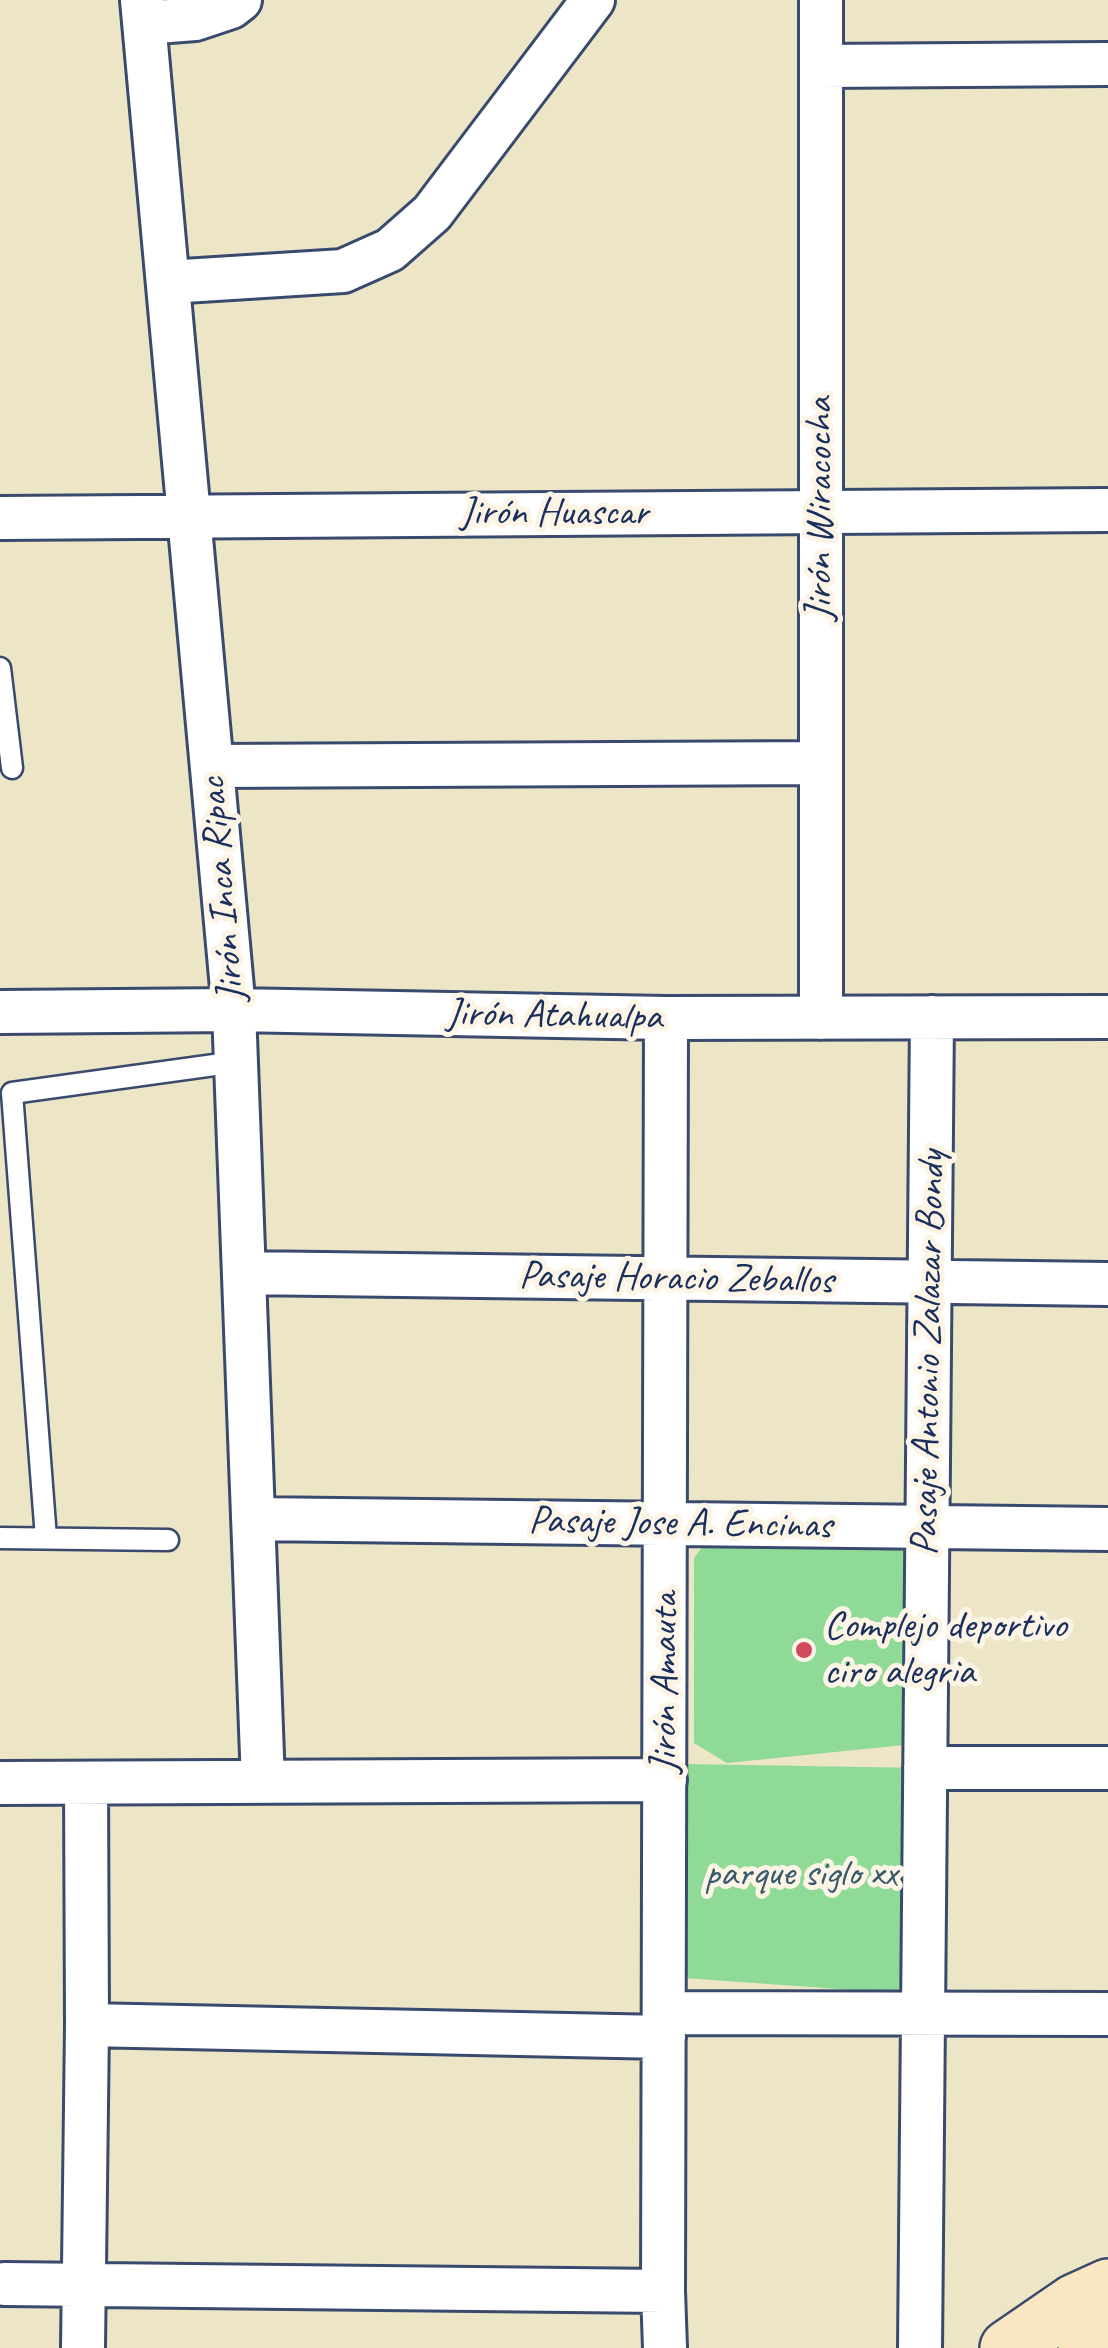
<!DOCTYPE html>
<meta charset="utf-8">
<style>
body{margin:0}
canvas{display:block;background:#ece6c7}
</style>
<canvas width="1108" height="2348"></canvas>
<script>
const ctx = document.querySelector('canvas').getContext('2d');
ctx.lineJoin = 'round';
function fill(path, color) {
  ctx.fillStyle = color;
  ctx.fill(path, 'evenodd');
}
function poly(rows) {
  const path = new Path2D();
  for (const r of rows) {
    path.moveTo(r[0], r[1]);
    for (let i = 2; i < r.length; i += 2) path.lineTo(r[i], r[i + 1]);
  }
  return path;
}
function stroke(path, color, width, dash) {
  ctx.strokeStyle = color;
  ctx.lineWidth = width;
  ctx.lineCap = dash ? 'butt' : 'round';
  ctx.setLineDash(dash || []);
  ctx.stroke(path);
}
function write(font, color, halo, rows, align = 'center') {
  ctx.font = font + ' Caveat,sans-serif';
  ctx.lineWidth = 10;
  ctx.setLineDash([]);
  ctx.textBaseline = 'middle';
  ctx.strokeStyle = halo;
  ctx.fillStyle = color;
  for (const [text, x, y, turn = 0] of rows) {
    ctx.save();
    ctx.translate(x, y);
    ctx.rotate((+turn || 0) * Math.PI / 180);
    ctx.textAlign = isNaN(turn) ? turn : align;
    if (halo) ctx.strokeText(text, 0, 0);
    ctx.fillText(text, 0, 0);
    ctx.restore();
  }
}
const green = poly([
 [708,1539,916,1543,914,1744,727,1763,694,1743,694,1558],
 [684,1764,925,1768,909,1994,684,1978]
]);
const lane = poly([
 [0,668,12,768],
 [0,1538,168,1540],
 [46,1538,12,1093,236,1062]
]);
const street = poly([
 [142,0,234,1010,263,1782],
 [821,0,821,1018],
 [144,23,195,19,231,7,240,0],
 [821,66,1108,64],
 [168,282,343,271,390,250,432,213,593,0],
 [0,518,1108,510],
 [212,766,821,763],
 [0,1012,234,1010,666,1018,1108,1017],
 [244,1273,1108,1284],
 [253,1519,1108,1529],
 [925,1768,1108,1768],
 [0,1783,665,1780],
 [665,2013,1108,2014],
 [87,2025,664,2037],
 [4,2284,663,2291],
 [83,2348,87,2025,86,1783],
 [665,2348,663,2291,666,1018],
 [920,2348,932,1017]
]);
const secondary = poly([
 [1008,2348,1075,2302,1108,2287],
 [1086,2348,1108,2326]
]);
const markers = [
 [804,1650,10,"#d1495b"]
];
const streetNames = [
 ["Jirón Wiracocha",821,509,-90],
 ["Jirón Huascar",554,514],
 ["Jirón Inca Ripac",223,890,-95],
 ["Jirón Atahualpa",554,1016,1],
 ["Pasaje Horacio Zeballos",676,1279,1],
 ["Pasaje Antonio Zalazar Bondy",929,1353,-89],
 ["Pasaje Jose A. Encinas",680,1524,1],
 ["Jirón Amauta",666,1683,-90]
];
const poiNames = [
 ["Complejo deportivo",824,1627],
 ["ciro alegria",824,1673]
];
const parkNames = [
 ["parque siglo xx",801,1875]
];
fill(green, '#8fda97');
stroke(lane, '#3a4a6e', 25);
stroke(street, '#3a4a6e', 48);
stroke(secondary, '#3a4a6e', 60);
stroke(lane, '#fff', 20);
stroke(street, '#fff', 42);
stroke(secondary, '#f9e7c3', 55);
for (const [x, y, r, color] of markers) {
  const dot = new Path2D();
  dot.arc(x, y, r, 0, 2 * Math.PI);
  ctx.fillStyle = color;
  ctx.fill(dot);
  stroke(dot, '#fcf5e5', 4);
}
write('40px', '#1b2f5e', '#fcf5e5', streetNames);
write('40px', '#1b2f5e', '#fcf5e5', poiNames, 'left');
write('40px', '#385a6c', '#fcf5e5', parkNames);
</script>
